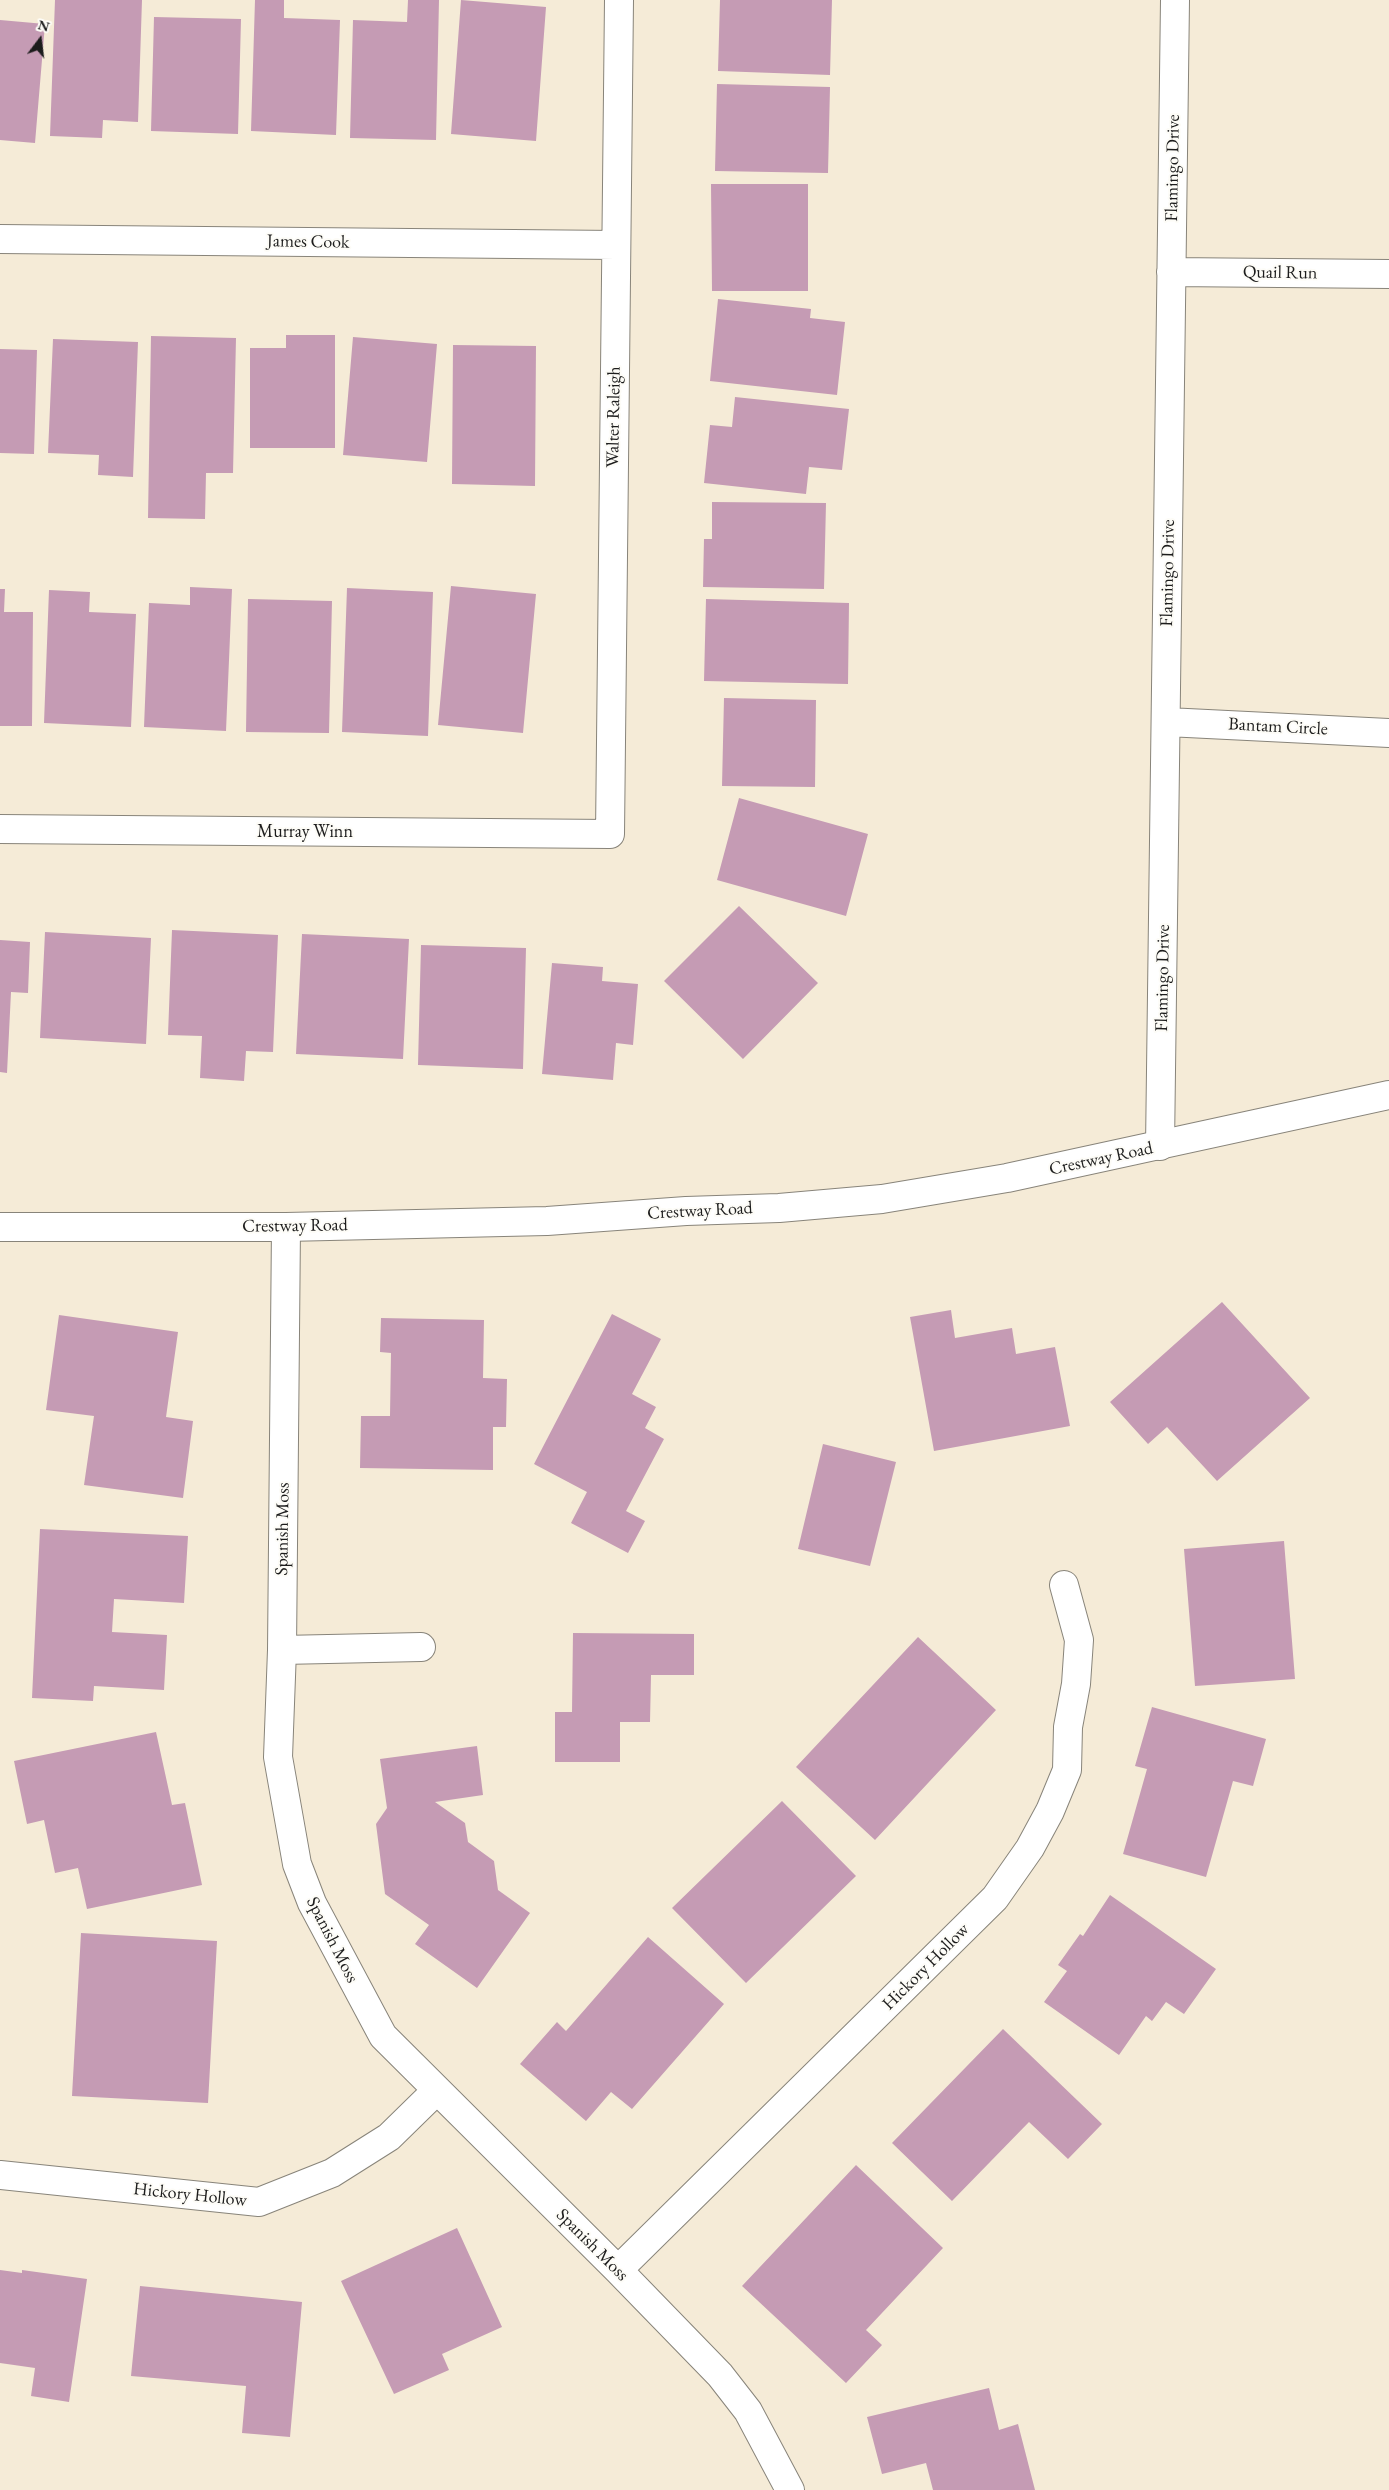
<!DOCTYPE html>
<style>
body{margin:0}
#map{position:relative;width:1389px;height:2490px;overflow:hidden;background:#f5ebd7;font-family:"EB Garamond",serif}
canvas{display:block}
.north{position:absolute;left:15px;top:15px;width:50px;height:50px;-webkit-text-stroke:4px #fdfcf7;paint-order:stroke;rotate:15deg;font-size:14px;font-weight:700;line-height:20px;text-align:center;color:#1c1c1c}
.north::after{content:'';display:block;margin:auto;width:18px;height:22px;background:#1c1c1c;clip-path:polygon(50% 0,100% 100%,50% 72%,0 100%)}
</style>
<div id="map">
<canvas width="1389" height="2490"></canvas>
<div class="north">N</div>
</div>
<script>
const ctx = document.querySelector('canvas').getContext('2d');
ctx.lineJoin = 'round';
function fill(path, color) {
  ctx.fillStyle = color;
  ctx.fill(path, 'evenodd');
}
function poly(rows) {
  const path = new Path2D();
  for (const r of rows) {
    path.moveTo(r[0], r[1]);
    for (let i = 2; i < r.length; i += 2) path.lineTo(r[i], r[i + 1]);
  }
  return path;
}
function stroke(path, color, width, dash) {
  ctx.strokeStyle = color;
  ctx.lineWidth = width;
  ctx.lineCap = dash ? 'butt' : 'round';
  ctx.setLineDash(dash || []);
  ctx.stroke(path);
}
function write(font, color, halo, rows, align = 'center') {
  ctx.font = font + ' "EB Garamond",serif';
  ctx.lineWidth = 4;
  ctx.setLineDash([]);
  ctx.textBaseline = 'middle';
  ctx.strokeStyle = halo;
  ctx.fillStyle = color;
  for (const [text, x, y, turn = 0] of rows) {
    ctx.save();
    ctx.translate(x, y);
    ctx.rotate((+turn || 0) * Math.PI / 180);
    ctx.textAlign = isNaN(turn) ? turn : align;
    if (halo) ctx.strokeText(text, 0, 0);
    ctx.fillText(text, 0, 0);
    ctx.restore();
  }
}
const building = poly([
 [55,0,142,0,138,122,103,120,102,138,50,136],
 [255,0,284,0,284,18,340,20,336,135,251,131],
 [408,0,439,0,436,140,350,138,353,20,407,22],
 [461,0,546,7,536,141,451,134],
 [720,0,832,0,830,75,718,71],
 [154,17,241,19,238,134,151,131],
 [0,20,45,24,35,143,0,140],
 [717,84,830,87,828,173,715,171],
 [711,184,808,184,808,291,712,291],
 [718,299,811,309,810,318,845,322,837,395,710,381],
 [286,335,335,335,335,448,250,448,250,348,286,348],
 [151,336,236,338,233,473,206,473,205,519,148,518],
 [353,337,437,344,427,462,343,455],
 [53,339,138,342,133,477,98,475,99,455,48,453],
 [453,345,536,346,535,486,452,484],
 [0,349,37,350,34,454,0,453],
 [735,397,849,409,842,470,809,467,806,494,704,483,710,425,732,427],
 [712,502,826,503,824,589,703,587,704,539,712,539],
 [451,586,536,594,523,733,438,725],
 [190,587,232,589,226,731,144,727,149,603,190,605],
 [347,588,433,592,428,736,342,732],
 [0,589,5,589,4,612,33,612,32,726,0,726],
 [49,590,90,592,89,612,136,614,131,727,44,723],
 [248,599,332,601,329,733,246,732],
 [706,599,849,603,848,684,704,681],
 [724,698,816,700,815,787,722,786],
 [739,798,868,834,846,916,717,880],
 [739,906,818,983,743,1059,664,981],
 [172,930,278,935,273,1052,246,1051,244,1081,200,1078,202,1036,168,1035],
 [45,932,151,938,146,1044,40,1038],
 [302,934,409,939,403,1059,296,1054],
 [0,940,30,942,28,993,11,992,7,1073,0,1072],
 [421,945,526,948,523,1069,418,1065],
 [552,963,603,967,602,981,638,984,633,1045,616,1043,613,1080,542,1074],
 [1222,1302,1310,1398,1217,1481,1167,1427,1148,1444,1110,1402],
 [951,1310,955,1338,1012,1328,1016,1354,1055,1347,1070,1426,934,1451,910,1317],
 [612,1314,661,1339,632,1394,656,1407,645,1428,664,1439,626,1511,645,1521,628,1553,571,1523,587,1492,534,1464],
 [59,1315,178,1332,166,1417,193,1421,183,1498,84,1485,94,1416,46,1410],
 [381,1318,484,1320,483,1378,507,1379,506,1427,493,1427,493,1470,360,1468,361,1416,390,1416,391,1353,380,1352],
 [823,1444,896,1462,870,1566,798,1549],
 [40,1529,188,1536,184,1603,114,1599,112,1632,167,1635,164,1690,94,1686,93,1701,32,1698],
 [1284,1541,1295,1679,1195,1686,1184,1549],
 [573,1633,694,1634,694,1675,651,1675,650,1722,620,1722,620,1762,555,1762,555,1712,572,1712],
 [918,1637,996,1710,875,1840,796,1767],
 [1152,1707,1266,1739,1253,1786,1233,1781,1206,1877,1123,1854,1147,1769,1135,1766],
 [156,1732,172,1805,185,1803,202,1885,87,1909,78,1868,55,1873,44,1820,27,1824,14,1761],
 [477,1746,483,1795,435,1802,465,1823,468,1842,494,1861,498,1890,530,1913,477,1988,415,1944,429,1925,385,1894,376,1824,387,1808,380,1759],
 [782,1801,856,1876,746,1983,672,1908],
 [1110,1895,1216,1969,1184,2014,1166,2002,1152,2021,1146,2016,1119,2055,1044,2002,1067,1971,1058,1965,1080,1934,1083,1936],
 [81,1933,217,1941,208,2103,72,2096],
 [648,1937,724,2004,632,2109,611,2092,586,2121,520,2064,557,2022,566,2031],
 [1003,2029,1102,2124,1068,2159,1029,2122,952,2201,892,2143],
 [856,2165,943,2248,866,2330,882,2345,846,2383,742,2286],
 [457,2228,502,2327,442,2354,449,2370,394,2394,341,2281],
 [0,2270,22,2273,22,2270,87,2279,69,2402,31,2396,35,2368,0,2363],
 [140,2286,302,2302,290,2437,242,2433,246,2386,131,2376],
 [989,2388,999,2430,1018,2424,1035,2490,933,2490,926,2463,882,2474,867,2417]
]);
const minor = poly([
 [0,239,616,245],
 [1171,272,1389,274],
 [1167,722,1389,733],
 [0,829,610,834,619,0],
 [1160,1146,1175,0],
 [286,1227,282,1650,278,1757,297,1864,312,1903,383,2036,618,2270,720,2375,748,2411,790,2490],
 [282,1650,421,1647],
 [0,2175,259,2202,332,2173,389,2137,436,2091],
 [618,2270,995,1898,1030,1848,1050,1811,1067,1770,1068,1727,1076,1684,1079,1640,1064,1585]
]);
const major = poly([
 [0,1227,286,1227,547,1221,686,1211,779,1208,882,1199,1007,1178,1389,1095]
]);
const streetNames = [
 ["Flamingo Drive",1173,168,-89],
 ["James Cook",308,242,1],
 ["Quail Run",1280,273,1],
 ["Walter Raleigh",614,417,-89],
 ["Flamingo Drive",1168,573,-89],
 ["Bantam Circle",1278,727,3],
 ["Murray Winn",305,832],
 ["Flamingo Drive",1163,978,-89],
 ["Crestway Road",1101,1159,-12],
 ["Crestway Road",700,1211,-3],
 ["Crestway Road",295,1226,-1],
 ["Spanish Moss",283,1529,-89],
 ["Spanish Moss",332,1940,63],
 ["Hickory Hollow",926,1967,-45],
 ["Hickory Hollow",190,2195,6],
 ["Spanish Moss",592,2245,45]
];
fill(building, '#c59bb4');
stroke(minor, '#88847a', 30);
stroke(major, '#88847a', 30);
stroke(minor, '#fff', 28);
stroke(major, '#fff', 28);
write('18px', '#1c1c1c', '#fdfcf7', streetNames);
</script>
